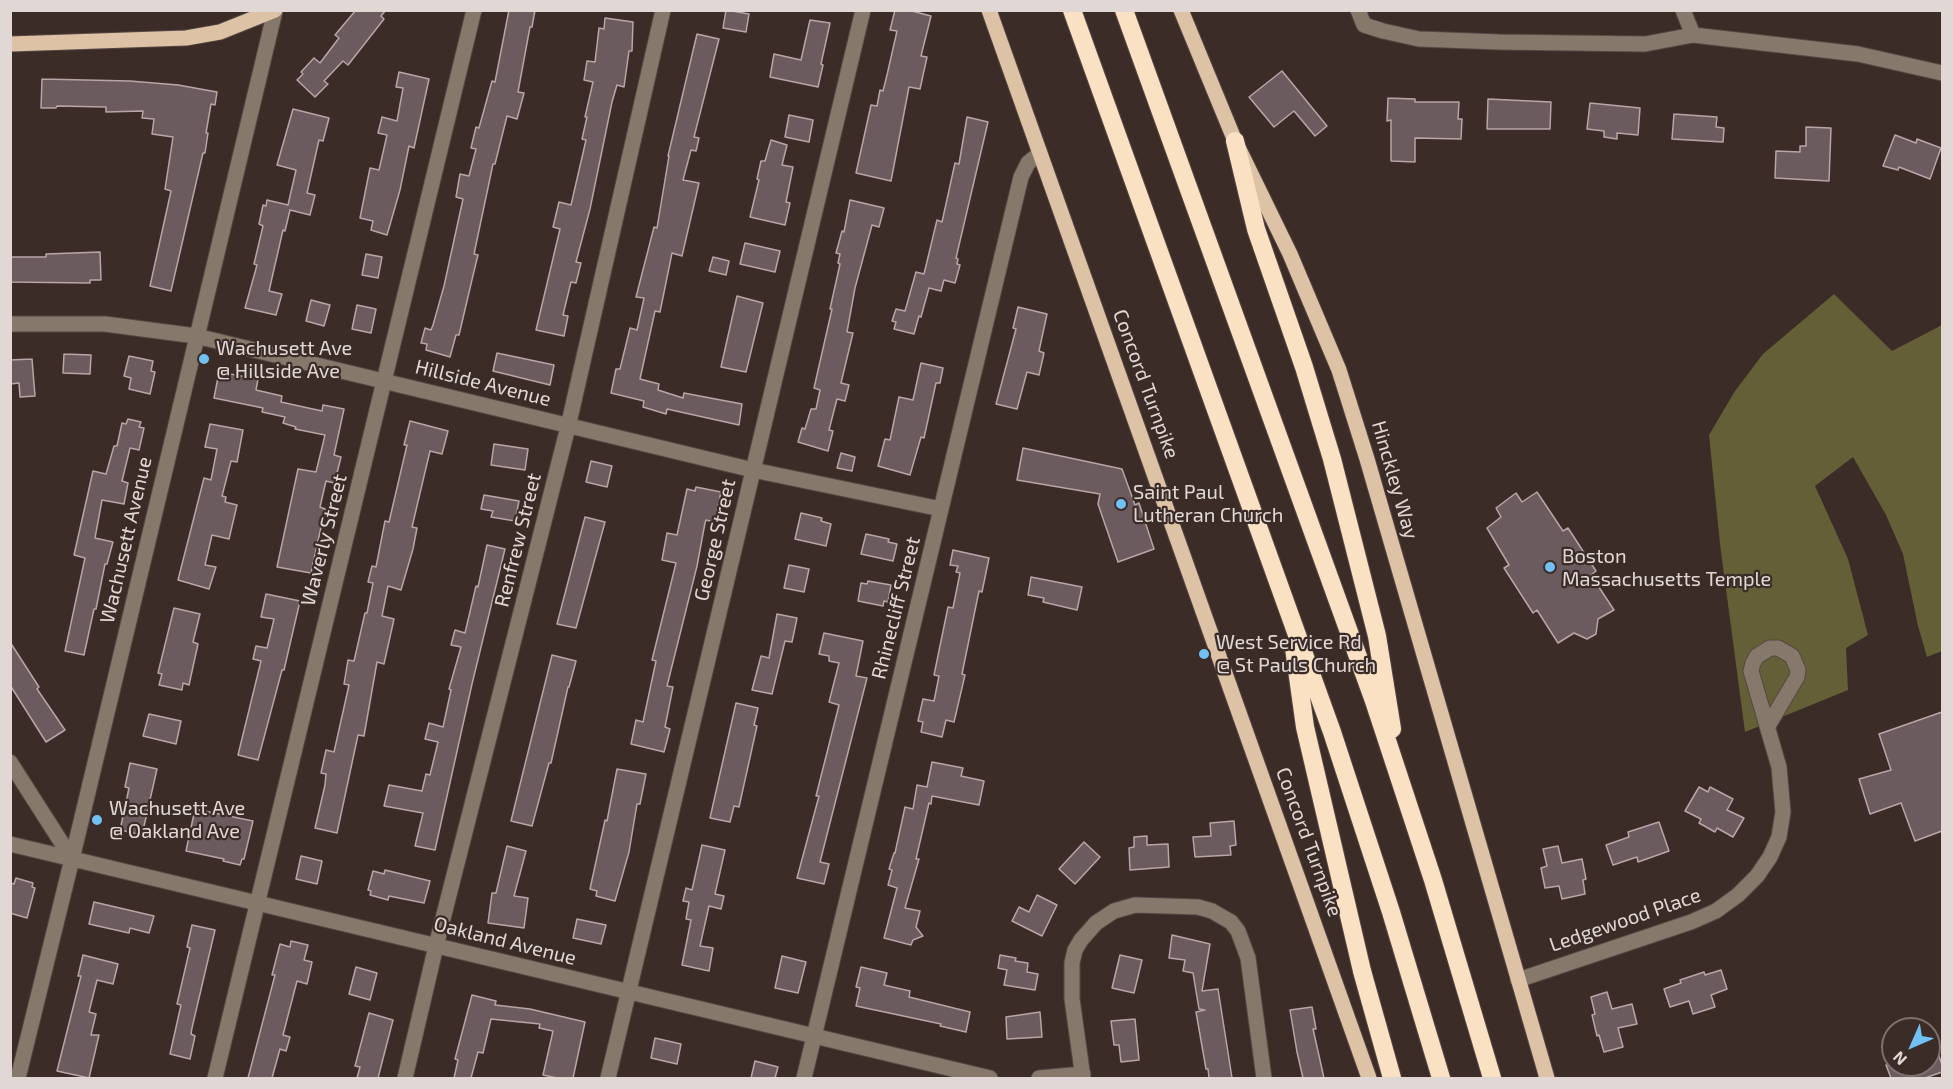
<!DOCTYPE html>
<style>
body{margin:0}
#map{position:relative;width:1953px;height:1089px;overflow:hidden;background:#3b2c28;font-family:"Exo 2",sans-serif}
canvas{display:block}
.frame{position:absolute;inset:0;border:12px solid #e1d8d5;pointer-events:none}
.north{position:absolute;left:1881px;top:1017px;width:60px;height:60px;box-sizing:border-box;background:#3b2c28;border:2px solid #7d716d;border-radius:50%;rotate:225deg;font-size:16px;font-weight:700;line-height:24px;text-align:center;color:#e1d8d5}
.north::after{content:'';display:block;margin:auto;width:21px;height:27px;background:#71c1f5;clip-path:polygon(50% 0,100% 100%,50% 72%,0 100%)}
</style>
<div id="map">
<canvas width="1953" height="1089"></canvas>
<div class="frame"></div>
<div class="north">N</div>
</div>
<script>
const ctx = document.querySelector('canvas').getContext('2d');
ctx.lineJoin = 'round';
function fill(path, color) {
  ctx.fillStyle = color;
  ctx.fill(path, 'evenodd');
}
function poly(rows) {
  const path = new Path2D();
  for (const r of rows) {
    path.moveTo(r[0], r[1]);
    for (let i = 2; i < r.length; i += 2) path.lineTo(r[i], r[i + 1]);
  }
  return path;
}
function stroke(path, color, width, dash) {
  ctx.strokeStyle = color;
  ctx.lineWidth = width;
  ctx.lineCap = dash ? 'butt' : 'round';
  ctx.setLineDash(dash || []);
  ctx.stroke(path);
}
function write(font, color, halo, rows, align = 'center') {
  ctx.font = font + ' "Exo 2",sans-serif';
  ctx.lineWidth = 4.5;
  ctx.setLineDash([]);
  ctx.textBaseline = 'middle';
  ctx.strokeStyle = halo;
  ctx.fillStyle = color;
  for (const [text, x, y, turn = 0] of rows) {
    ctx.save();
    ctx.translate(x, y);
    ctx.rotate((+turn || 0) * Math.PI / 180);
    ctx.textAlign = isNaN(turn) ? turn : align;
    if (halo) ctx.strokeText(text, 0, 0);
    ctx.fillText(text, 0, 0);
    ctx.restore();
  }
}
const forest = poly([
 [1834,294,1892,351,1942,325,1942,651,1927,657,1918,626,1903,554,1886,515,1853,457,1815,486,1848,559,1868,635,1846,648,1848,690,1745,732,1720,544,1709,435,1735,391,1763,354]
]);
const building = poly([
 [356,10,386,10,381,16,384,19,348,65,343,61,324,81,328,84,315,97,297,80,303,74,301,72,314,58,320,63,339,38,335,35,356,10],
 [509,10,535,10,532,27,530,27,518,92,524,93,517,119,507,116,495,164,493,164,474,254,478,255,475,267,459,335,456,335,450,357,426,350,427,344,421,343,425,328,431,330,433,325,444,286,463,199,456,197,460,174,469,176,476,149,471,148,476,127,479,128,492,81,495,82,509,10],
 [726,10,749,14,746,32,723,28,726,10],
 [895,10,908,10,931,16,921,56,927,57,920,89,909,87,891,181,856,173,871,105,877,106,880,90,883,91,887,75,897,31,890,30,895,10],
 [605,18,633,22,632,51,629,51,624,87,617,85,612,102,590,209,576,262,581,263,576,283,571,282,563,315,568,316,564,336,536,330,560,229,553,227,559,202,571,205,586,140,582,139,587,117,585,117,593,82,584,80,587,61,595,62,599,28,604,29,605,18],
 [810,20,830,23,821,64,823,65,818,87,770,77,774,54,801,60,810,20],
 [697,34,719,39,694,137,699,138,696,151,691,150,683,180,699,183,682,256,672,253,660,312,655,311,640,379,659,384,658,390,683,398,684,393,689,394,742,404,739,425,667,409,666,414,643,407,644,401,611,393,616,369,620,369,630,328,637,330,644,298,636,297,654,227,657,228,669,156,668,156,697,34],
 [1282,71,1327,126,1315,136,1294,111,1274,127,1249,97,1282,71],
 [399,72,429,79,414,148,409,146,400,190,387,235,371,230,373,221,360,218,370,168,379,170,387,135,378,133,382,117,397,121,403,88,396,87,399,72],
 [42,79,130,81,178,85,217,92,215,105,211,104,206,133,208,133,205,153,203,153,171,291,150,286,171,191,165,189,173,137,152,134,154,119,142,118,143,111,106,112,106,107,57,106,56,108,41,108,42,79],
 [1388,98,1415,99,1415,102,1459,102,1458,119,1462,119,1461,139,1415,138,1415,162,1391,161,1391,120,1387,121,1388,98],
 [1488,99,1551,102,1550,129,1487,129,1488,99],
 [1590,103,1640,108,1638,135,1617,133,1617,139,1604,137,1604,131,1587,129,1590,103],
 [293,109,329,118,323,141,319,140,307,193,315,195,310,215,290,210,285,231,283,230,269,291,282,294,276,315,245,308,257,265,254,264,263,226,259,224,263,205,266,206,267,200,288,205,296,170,277,165,293,109],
 [1674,114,1717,117,1716,127,1724,128,1723,142,1672,139,1674,114],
 [789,115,813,120,809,142,785,137,789,115],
 [967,117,988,122,956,258,958,259,957,264,960,265,955,283,944,280,941,291,929,288,921,317,919,316,914,334,894,329,896,322,892,321,896,309,905,311,916,272,924,274,937,220,942,222,955,163,959,164,967,117],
 [1806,127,1831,128,1829,181,1775,178,1776,151,1800,152,1800,146,1806,146,1806,127],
 [1895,135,1916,143,1917,139,1941,148,1930,179,1899,167,1898,170,1883,166,1895,135],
 [771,140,787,145,782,165,793,167,786,202,790,203,785,225,750,217,759,180,757,179,761,161,765,161,771,140],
 [850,200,884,208,879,227,872,225,855,288,847,332,853,333,841,383,849,385,845,401,837,399,829,430,833,431,828,451,798,442,802,428,805,429,811,409,816,409,820,390,814,388,832,309,830,309,840,264,838,263,840,254,836,253,842,231,844,232,850,200],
 [745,243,780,251,775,272,740,264,745,243],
 [100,252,101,280,90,280,90,283,10,282,10,257,46,257,46,254,100,252],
 [366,254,382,257,378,278,362,275,366,254],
 [713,257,729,261,726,275,709,271,713,257],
 [737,296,763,303,746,372,721,367,737,296],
 [311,300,330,305,324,326,306,321,311,300],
 [357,305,376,309,371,333,352,329,357,305],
 [1018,307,1047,314,1039,351,1044,353,1039,375,1027,372,1017,409,996,404,1016,329,1013,328,1018,307],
 [497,353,554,365,550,385,493,371,497,353],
 [64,354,91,355,90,374,63,373,64,354],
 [129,356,153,361,151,371,155,372,150,394,129,389,131,378,124,376,129,356],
 [32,359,35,396,20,397,19,383,10,384,10,360,32,359],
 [921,363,943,368,940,383,936,383,924,438,921,437,910,475,878,466,885,439,890,440,899,397,913,400,921,363],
 [219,372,258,379,256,390,282,396,281,402,322,411,323,405,344,409,334,455,341,457,335,481,334,483,326,481,320,507,325,509,311,573,277,567,298,469,316,472,325,435,295,429,296,427,283,423,285,417,262,412,263,408,214,398,219,372],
 [128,419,141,422,139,427,144,428,139,450,130,448,122,481,128,483,124,504,102,500,95,538,113,542,107,564,105,564,96,609,94,609,84,655,65,651,85,558,74,555,93,471,106,474,114,446,117,446,122,423,126,424,128,419],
 [410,421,448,431,442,454,430,451,412,527,417,528,413,549,401,590,388,586,382,616,394,619,384,664,377,662,364,736,358,735,337,833,315,828,325,785,326,774,321,773,326,750,334,752,349,685,344,684,348,660,354,661,365,613,367,613,373,583,368,582,372,566,376,567,385,521,389,522,407,445,404,445,410,421],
 [210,424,243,430,237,462,231,461,222,496,226,497,225,502,237,505,229,539,212,535,205,565,216,567,209,589,178,580,204,478,211,480,217,449,205,447,210,424],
 [494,444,528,449,525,470,491,465,494,444],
 [1023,448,1122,469,1135,505,1139,503,1154,549,1118,562,1098,504,1100,494,1017,480,1023,448],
 [841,453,855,457,852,471,837,468,841,453],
 [591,461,612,466,607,487,586,482,591,461],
 [696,487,721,492,715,522,706,520,705,523,697,566,667,686,673,687,665,727,670,729,664,752,631,744,636,720,643,722,656,661,652,660,676,563,662,560,667,533,677,535,687,489,695,491,696,487],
 [1537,492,1563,531,1568,528,1596,571,1591,575,1614,610,1598,619,1596,634,1587,639,1574,633,1558,643,1537,610,1533,613,1504,568,1509,565,1487,528,1501,517,1496,508,1516,493,1522,502,1537,492],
 [484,495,519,501,515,521,491,517,493,511,481,509,484,495],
 [801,513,822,518,821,521,831,524,826,546,795,539,801,513],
 [585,517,605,522,576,628,557,624,585,517],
 [866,534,889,539,888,542,897,544,893,561,861,554,866,534],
 [487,545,505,549,472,684,435,850,415,846,423,813,384,806,389,785,422,791,426,774,430,775,438,742,425,739,429,723,443,727,451,690,449,689,461,647,451,645,455,630,465,633,476,586,478,587,487,545],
 [953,550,989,558,982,592,979,591,962,674,965,675,954,722,946,720,942,737,921,732,923,722,918,721,923,699,934,701,939,676,934,675,948,607,953,608,960,573,956,572,958,566,950,565,953,550],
 [789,565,809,569,804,592,784,588,789,565],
 [1031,577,1082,587,1077,610,1043,602,1044,598,1028,595,1031,577],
 [868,581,891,585,888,602,884,601,883,606,858,601,861,583,867,584,868,581],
 [266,594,300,601,284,670,282,670,258,760,238,755,261,661,253,659,256,646,267,648,274,619,261,617,266,594],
 [174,608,200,614,193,642,198,644,189,685,183,683,182,690,159,685,162,674,158,673,174,608],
 [777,614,797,618,792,642,785,641,772,694,752,690,761,656,769,658,777,614],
 [824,633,863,641,856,676,867,678,820,862,829,864,824,884,797,878,819,796,816,796,839,705,829,702,839,663,829,661,829,656,819,654,824,633],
 [10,642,39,687,37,689,65,730,46,742,10,685,10,642],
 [552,655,576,661,569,687,568,687,551,763,549,763,532,826,511,821,552,655],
 [736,703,758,708,754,725,757,726,739,807,734,806,730,822,710,818,736,703],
 [1942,712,1942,831,1915,841,1901,803,1870,814,1859,779,1891,770,1879,734,1942,712],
 [149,714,181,721,176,744,143,736,149,714],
 [932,762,963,768,961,776,984,781,979,805,932,796,931,804,929,803,916,859,919,859,905,908,920,911,916,927,923,936,913,940,911,945,884,938,897,888,888,885,892,870,889,869,894,853,895,853,905,807,913,809,917,785,927,787,932,762],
 [130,763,157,769,142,835,120,830,129,788,125,787,130,763],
 [617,769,646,774,640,804,637,804,629,852,615,901,596,896,597,891,590,889,605,820,607,821,617,769],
 [1699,787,1708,792,1710,787,1733,799,1727,810,1744,818,1733,837,1717,828,1715,832,1699,823,1701,819,1685,811,1699,787],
 [195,809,253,821,244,859,242,859,240,865,223,861,224,859,186,851,195,809],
 [1234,821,1236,845,1230,846,1231,855,1195,857,1193,837,1211,836,1210,823,1234,821],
 [1659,822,1669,851,1638,862,1637,857,1613,865,1606,845,1629,837,1628,832,1659,822],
 [1147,836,1147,845,1168,844,1169,867,1130,870,1129,848,1134,847,1134,837,1147,836],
 [1084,842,1100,857,1075,884,1059,869,1084,842],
 [702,845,725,850,715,894,724,896,721,909,709,906,700,946,713,948,709,971,682,965,691,920,686,919,689,902,683,901,686,888,692,890,702,845],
 [507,846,526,851,514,896,528,898,524,928,488,923,492,893,496,893,507,846],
 [1558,846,1562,863,1582,859,1586,879,1583,880,1585,894,1562,899,1559,886,1545,888,1541,868,1547,866,1543,849,1558,846],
 [301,856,322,861,317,884,296,879,301,856],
 [385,870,430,881,424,903,389,896,388,900,370,895,371,891,368,890,373,871,384,874,385,870],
 [16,878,33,883,32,887,35,888,27,918,10,913,10,883,14,884,16,878],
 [1037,895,1057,905,1042,936,1012,921,1019,907,1029,912,1037,895],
 [94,902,154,916,149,933,130,928,129,933,89,924,94,902],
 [577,919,606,925,601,944,573,938,577,919],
 [192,925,215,930,192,1028,191,1034,195,1036,190,1059,170,1054,181,1005,177,1004,190,948,187,947,192,925],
 [1172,935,1210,944,1202,991,1218,989,1232,1078,1209,1078,1208,1069,1206,1069,1196,1012,1205,1010,1199,1009,1193,973,1183,971,1185,960,1169,958,1172,935],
 [291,941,308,945,304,960,312,962,307,984,297,981,283,1035,290,1037,286,1051,280,1049,272,1078,248,1078,275,975,272,975,280,944,290,947,291,941],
 [83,955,118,964,113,984,97,980,89,1012,96,1014,91,1035,99,1035,89,1078,57,1071,81,976,78,976,83,955],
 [1000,955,1016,958,1015,961,1028,963,1027,972,1038,974,1035,990,1004,985,1007,970,998,968,1000,955],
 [1120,955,1142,960,1134,993,1112,988,1120,955],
 [782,956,806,962,798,993,775,988,782,956],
 [356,967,377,973,370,1000,349,994,356,967],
 [861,967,887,973,884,985,910,991,909,997,970,1012,966,1032,940,1026,941,1024,856,1006,860,988,856,987,861,967],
 [1721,970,1727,989,1711,995,1715,1007,1693,1014,1689,1001,1670,1007,1664,989,1681,983,1680,980,1704,972,1705,975,1721,970],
 [1607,992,1612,1009,1632,1004,1637,1024,1618,1028,1623,1047,1604,1052,1599,1035,1597,1036,1592,1015,1595,1014,1591,997,1607,992],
 [472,995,496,1001,495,1005,530,1009,585,1022,573,1078,557,1078,543,1075,553,1031,539,1028,540,1024,491,1019,483,1053,478,1052,471,1078,454,1078,458,1060,455,1059,472,995],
 [1312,1007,1316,1029,1313,1029,1324,1078,1303,1078,1297,1052,1290,1010,1312,1007],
 [1040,1012,1042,1037,1007,1039,1006,1017,1040,1012],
 [369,1013,393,1020,378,1078,357,1078,360,1067,355,1066,369,1013],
 [1135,1019,1139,1060,1121,1062,1119,1045,1114,1045,1111,1021,1135,1019],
 [1929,1033,1931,1033,1942,1065,1942,1072,1925,1078,1891,1078,1886,1065,1929,1065,1929,1033],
 [655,1038,681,1044,677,1064,651,1058,655,1038],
 [755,1061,778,1067,775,1078,751,1078,755,1061]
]);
const minor = poly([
 [1358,10,1364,25,1383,31,1419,39,1499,42,1645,44,1693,35,1858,54,1942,73],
 [1683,10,1693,35],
 [10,324,105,324,196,336,753,470,941,509],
 [10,762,72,859],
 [10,844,990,1078],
 [1518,980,1691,922,1716,911,1738,895,1757,876,1770,857,1779,837,1783,812,1779,767,1751,671,1753,663,1757,656,1770,648,1778,648,1792,656,1798,670,1797,677,1768,726],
 [18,1078,72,859,275,11],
 [215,1078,474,10],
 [405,1078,436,946,568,427,663,10],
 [608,1078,863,10],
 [804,1078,1021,177,1028,163,1040,153],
 [1039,1078,1083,1074],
 [1083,1078,1072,999,1072,963,1075,950,1081,940,1096,923,1114,911,1135,905,1198,907,1212,911,1231,922,1238,931,1248,958,1264,1078]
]);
const major = poly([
 [989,10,1369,1078],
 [1181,10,1235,141,1290,254,1339,370,1367,459,1547,1078],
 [10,44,186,38,220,32,275,10]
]);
const highway = poly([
 [1072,10,1332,732,1391,912,1441,1078],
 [1124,10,1374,701,1433,880,1492,1078],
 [1235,141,1256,229,1304,367,1332,459,1377,636,1392,729],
 [1294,648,1305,727,1362,971,1392,1078]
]);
const markers = [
 [204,359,6,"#71c1f5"],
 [1121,504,6,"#71c1f5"],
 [1550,567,6,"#71c1f5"],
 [1204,654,6,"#71c1f5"],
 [97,820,6,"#71c1f5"]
];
const poiNames = [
 ["Wachusett Ave",216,348],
 ["@ Hillside Ave",216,371],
 ["Saint Paul",1133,492],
 ["Lutheran Church",1133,515],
 ["Boston",1562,556],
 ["Massachusetts Temple",1562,579],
 ["West Service Rd",1216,642],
 ["@ St Pauls Church",1216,665],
 ["Wachusett Ave",109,808],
 ["@ Oakland Ave",109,831]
];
const streetNames = [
 ["Hillside Avenue",483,383,14],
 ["Concord Turnpike",1146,384,70],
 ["Hinckley Way",1395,480,74],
 ["Wachusett Avenue",126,540,-77],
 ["Waverly Street",324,540,-76],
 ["Renfrew Street",518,540,-76],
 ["George Street",715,540,-77],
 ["Rhinecliff Street",896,608,-76],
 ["Concord Turnpike",1309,842,70],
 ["Ledgewood Place",1625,920,-19],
 ["Oakland Avenue",505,941,14]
];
fill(forest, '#645f36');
fill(building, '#6c5b5e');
stroke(building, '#b8a5a8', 1.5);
stroke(minor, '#564844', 17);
stroke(major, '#564844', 17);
stroke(highway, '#564844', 20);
stroke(minor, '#86796b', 15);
stroke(major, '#ddc2a5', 15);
stroke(highway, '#fbe1c4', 18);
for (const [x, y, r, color] of markers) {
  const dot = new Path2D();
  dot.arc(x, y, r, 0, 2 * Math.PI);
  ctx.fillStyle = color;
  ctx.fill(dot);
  stroke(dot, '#3b2c28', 2);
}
write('20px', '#e1d8d5', '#3b2c28', poiNames, 'left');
write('20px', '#e1d8d5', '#3b2c28', streetNames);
</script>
